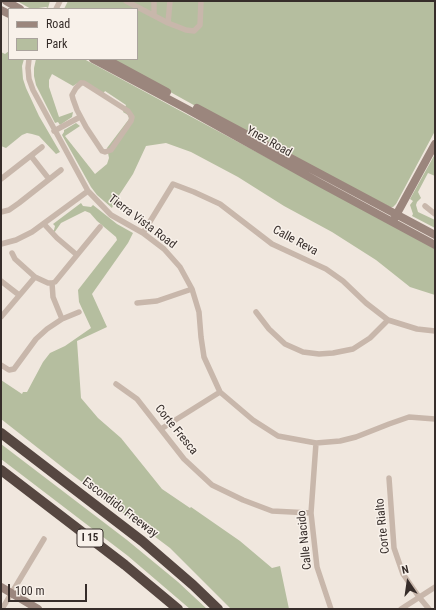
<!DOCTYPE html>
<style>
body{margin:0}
#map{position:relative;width:436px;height:610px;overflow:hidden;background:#f0e7de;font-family:"Roboto Condensed",sans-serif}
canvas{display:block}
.frame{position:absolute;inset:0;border:2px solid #362d2a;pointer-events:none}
.legend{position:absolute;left:8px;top:8px;width:130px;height:52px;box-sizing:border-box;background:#f8f1ea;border:1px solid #aaa39d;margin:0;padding:5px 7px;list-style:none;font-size:12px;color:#362d2a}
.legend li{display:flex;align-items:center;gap:8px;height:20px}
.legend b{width:20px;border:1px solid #aaa39d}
.north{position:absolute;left:388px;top:562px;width:40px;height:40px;-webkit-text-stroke:3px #f8f1ea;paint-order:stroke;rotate:347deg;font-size:11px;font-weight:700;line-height:16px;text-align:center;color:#362d2a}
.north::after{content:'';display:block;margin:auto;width:14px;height:18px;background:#362d2a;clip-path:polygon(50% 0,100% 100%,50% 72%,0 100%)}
.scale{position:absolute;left:8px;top:584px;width:79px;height:18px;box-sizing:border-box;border:2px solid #362d2a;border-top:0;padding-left:5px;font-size:12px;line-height:14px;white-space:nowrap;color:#362d2a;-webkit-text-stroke:3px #f8f1ea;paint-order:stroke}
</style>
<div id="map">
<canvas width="436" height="610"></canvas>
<div class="frame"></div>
<ul class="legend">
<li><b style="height:5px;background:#9b867d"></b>Road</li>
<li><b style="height:11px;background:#b5be9f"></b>Park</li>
</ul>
<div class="north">N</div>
<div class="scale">100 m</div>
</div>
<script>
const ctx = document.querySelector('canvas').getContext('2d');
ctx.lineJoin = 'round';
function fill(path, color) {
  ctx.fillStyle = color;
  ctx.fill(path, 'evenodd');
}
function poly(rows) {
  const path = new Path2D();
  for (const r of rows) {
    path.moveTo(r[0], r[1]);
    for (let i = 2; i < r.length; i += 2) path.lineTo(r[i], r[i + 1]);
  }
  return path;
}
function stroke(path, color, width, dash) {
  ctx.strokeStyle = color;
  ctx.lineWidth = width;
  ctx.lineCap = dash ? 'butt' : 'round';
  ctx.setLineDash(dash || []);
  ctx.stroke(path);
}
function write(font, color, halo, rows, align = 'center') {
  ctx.font = font + ' "Roboto Condensed",sans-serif';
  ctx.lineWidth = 3;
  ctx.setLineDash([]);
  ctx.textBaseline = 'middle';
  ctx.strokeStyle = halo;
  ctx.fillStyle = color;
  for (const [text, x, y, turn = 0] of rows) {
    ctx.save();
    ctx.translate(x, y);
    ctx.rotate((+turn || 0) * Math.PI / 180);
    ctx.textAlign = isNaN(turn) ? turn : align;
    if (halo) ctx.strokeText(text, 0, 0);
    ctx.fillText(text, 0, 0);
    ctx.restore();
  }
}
const green = poly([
 [17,1,50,1,48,8,46,7,31,9],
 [68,1,435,1,435,131,396,204,393,207,390,207,217,118,111,59,137,59,137,9,64,9],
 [9,51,9,59,24,59,22,66,23,79,26,88,39,116,60,152,56,154,39,136,32,134,27,133,22,135,6,148,1,146,1,52,5,54],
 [36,59,84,59,435,248,435,295,410,287,376,260,332,232,284,206,238,177,191,152,166,143,146,146,133,174,114,203,112,208,97,195,91,187,62,135,64,132,64,130,66,129,76,123,80,126,65,136,95,174,107,164,109,158,107,148,129,119,128,115,123,112,126,105,105,91,103,94,81,81,73,86,52,74,49,80,49,87,59,117,73,112,72,117,60,125,58,122,55,123,36,85,34,76,34,68],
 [435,154,435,176,428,173,418,192,421,198,417,202,416,205,418,212,435,220,435,228,412,216,413,214,410,205,413,201,410,199],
 [81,203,83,206,91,207,93,205,117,224,133,233,128,243,92,294,107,327,77,341,81,398,98,418,121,438,162,489,190,508,191,507,240,541,272,568,280,566,289,609,231,609,170,548,66,470,1,419,1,380,22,394,23,392,27,392,43,362,50,353,65,346,91,328,79,302,78,290,117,240,116,237,97,221,90,213,85,211,61,223,54,233,53,231,54,230,55,226,53,224],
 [1,444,127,540,178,582,207,609,190,609,128,556,1,459]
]);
const street = poly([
 [126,1,168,23,186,30,194,31,200,25,201,1],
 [56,9,60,1],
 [154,15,154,1],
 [168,23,170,1],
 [29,59,28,68,29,79,33,90,88,191,111,215,143,233,164,249,180,267,192,289,199,312,201,337,204,357,220,392,253,420,278,436,316,443,340,441,356,437,389,424,409,417,435,419],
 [81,83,84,83,128,111,132,117,131,121,111,150,105,152,102,151,86,127,77,110,73,99,72,95,76,88,81,83],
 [54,131,80,117],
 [31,156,49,179],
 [1,179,42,147],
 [425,206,435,214],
 [1,212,9,210,19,203,61,170],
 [44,224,57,238,77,255],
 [143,233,173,184,194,192,220,204,272,244,326,269,343,281,366,303,388,320,417,329,435,331],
 [1,244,16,240,32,232,88,191],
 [12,253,15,259,35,277,48,283,52,283,55,282,100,227],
 [1,281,19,295],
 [52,283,53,297,62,319],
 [137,303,157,301,192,289],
 [256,312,269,329,285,344,303,352,319,354,333,353,353,349,370,338,388,320],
 [1,317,35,277],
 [1,365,9,370,14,369,36,339,47,329,62,319,79,312],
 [116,384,137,399,184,459,212,485,243,500,272,511,311,513],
 [161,429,220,392],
 [316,443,311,513,317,567,331,609],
 [389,478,394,548,403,574,419,597,429,609],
 [2,609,44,539],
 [401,609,435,587]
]);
const secondary = poly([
 [6,1,20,9],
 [1,10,9,14],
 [93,59,187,109,320,183,435,245],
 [106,59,167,92],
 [197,108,435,235],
 [394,219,435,144],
 [1,587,38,609]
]);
const highway = poly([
 [1,433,142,541,193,585,218,609],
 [1,470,125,565,178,609]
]);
const shields = [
 [90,538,26]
];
const shieldNames = [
 ["I 15",90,538]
];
const streetNames = [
 ["Ynez Road",269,142,29],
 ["Tierra Vista Road",142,222,37],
 ["Calle Reva",295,241,28],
 ["Corte Fresca",176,430,51],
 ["Escondido Freeway",120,508,37],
 ["Corte Rialto",383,526,-96],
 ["Calle Nacido",305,540,-96]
];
fill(green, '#b5be9f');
stroke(street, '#c8b7ab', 5.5);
stroke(secondary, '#9b867d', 8);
stroke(highway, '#564741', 10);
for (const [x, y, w] of shields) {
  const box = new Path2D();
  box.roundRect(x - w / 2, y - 9, w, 18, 3);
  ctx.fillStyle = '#f8f1ea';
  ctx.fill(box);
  stroke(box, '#362d2a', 1);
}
write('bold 11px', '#362d2a', null, shieldNames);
write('12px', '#362d2a', '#f8f1ea', streetNames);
</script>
